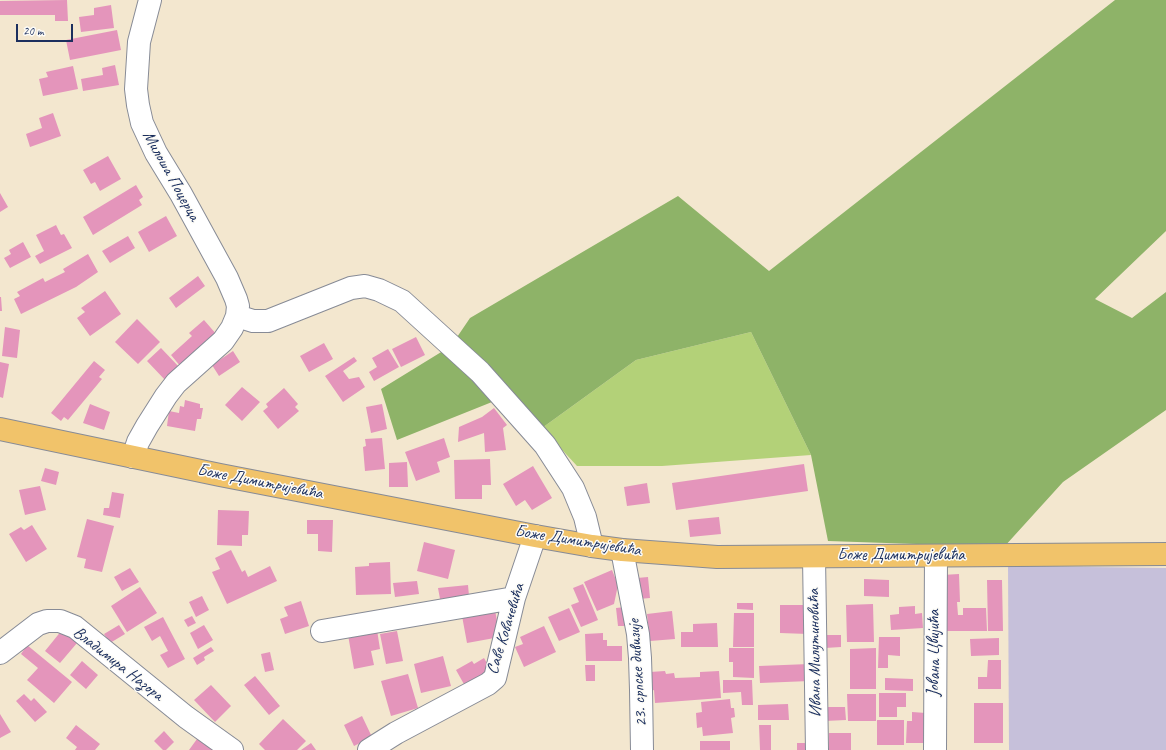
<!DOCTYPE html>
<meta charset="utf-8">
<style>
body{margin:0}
#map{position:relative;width:1166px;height:750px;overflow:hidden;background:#f3e7cf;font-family:Caveat,sans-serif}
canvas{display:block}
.scale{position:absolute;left:16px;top:24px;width:57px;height:18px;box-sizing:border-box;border:2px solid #1b2f5e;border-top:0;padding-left:5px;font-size:12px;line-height:14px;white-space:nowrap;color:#1b2f5e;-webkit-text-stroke:3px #fdfcf7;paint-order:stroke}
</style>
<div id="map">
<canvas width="1166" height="750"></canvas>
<div class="scale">20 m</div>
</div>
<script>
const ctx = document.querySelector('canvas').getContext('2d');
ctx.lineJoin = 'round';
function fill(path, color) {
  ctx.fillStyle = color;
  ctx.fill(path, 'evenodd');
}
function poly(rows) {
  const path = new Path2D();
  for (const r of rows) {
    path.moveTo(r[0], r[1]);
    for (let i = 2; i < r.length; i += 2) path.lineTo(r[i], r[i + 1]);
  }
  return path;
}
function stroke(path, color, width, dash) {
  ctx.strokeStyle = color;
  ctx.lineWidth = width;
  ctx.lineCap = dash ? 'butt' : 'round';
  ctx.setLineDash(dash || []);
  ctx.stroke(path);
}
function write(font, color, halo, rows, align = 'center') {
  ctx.font = font + ' Caveat,sans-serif';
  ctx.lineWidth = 3;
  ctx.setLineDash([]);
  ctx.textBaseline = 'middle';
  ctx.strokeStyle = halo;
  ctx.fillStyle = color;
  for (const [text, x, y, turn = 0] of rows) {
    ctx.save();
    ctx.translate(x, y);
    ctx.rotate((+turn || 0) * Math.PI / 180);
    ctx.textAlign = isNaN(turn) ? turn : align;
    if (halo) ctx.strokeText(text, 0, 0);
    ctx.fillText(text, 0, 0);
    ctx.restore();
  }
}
const industrial = poly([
 [1008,566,1166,568,1166,750,1009,750]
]);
const green = poly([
 [751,332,811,455,662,466,577,466,542,428,636,360]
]);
const forest = poly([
 [1115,0,1166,0,1166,231,1095,299,1132,318,1166,292,1166,410,1063,482,1004,547,828,541,811,455,751,332,636,360,542,428,507,396,397,440,381,389,451,346,470,318,678,196,769,271]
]);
const building = poly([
 [67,0,68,21,55,21,55,15,0,15,0,1],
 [111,5,114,28,81,32,79,17,94,15,94,8],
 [117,30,121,50,70,60,66,40],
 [115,65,119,85,83,91,81,79,103,75,102,68],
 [73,66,78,89,43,96,39,79,48,77,46,72],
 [53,113,61,136,30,147,26,134,42,128,39,118],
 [108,156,121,179,100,191,95,182,91,184,83,170],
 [136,185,143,197,139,200,142,205,93,235,83,217],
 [0,193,8,207,0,212],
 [166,216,177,236,149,252,138,232],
 [56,225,61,235,64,234,72,248,40,264,35,256,44,251,36,235],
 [128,236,135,248,110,263,102,251],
 [23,242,31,257,10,268,4,258,11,254,9,250],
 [88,254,98,272,76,287,21,314,14,299,20,296,17,292,43,278,45,282,65,272,63,269],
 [198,276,205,286,176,308,169,298],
 [105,291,121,314,90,336,77,318,85,312,81,308],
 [0,297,1,297,2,311,0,311],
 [137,319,160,342,138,364,115,342],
 [204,320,217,335,181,367,171,355,192,336,189,333],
 [5,327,20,330,17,358,2,356],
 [416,337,425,355,401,367,392,349],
 [324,343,333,359,309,372,300,356],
 [161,348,180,368,166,381,147,361],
 [388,349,399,367,374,381,369,372,377,367,372,358],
 [233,351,240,362,219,376,212,365],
 [354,357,357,361,343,371,349,379,359,377,365,387,343,402,325,376],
 [94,361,105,370,99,377,102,379,68,420,64,417,61,421,51,413],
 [0,362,9,364,3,398,0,397],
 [242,387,260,402,242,421,225,405],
 [284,388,298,404,295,407,299,411,278,429,263,411,268,407,266,404],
 [185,400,200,404,200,408,203,408,201,419,197,419,195,431,167,426,169,411,179,413,180,406,184,407],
 [90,404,110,412,104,430,83,423],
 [382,404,387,429,371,433,366,407],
 [494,408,507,425,503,428,506,450,485,452,484,433,458,442,459,427,482,417],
 [382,438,385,469,365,471,363,447,366,446,365,439],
 [444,438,450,457,437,462,440,472,416,481,405,452],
 [490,459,491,485,482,485,482,499,455,499,454,460],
 [407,462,408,487,389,487,389,463],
 [804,464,808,491,676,510,672,483],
 [533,466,552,498,532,510,525,500,516,506,503,484],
 [45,468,59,472,56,485,41,481],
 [647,483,650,503,627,506,624,487],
 [40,486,46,510,25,515,19,490],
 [112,492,124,494,120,518,103,515,104,508,109,508],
 [218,510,249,511,248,535,242,535,242,546,217,545],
 [719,517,721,534,690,537,688,520],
 [87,519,114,526,102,572,84,568,86,559,77,557],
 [307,520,333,520,332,552,318,551,318,534,307,534],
 [32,525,47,549,26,562,9,534,21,527,24,530],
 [424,542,455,550,448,579,417,571],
 [231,550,242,572,245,570,248,577,270,566,277,581,227,604,212,572,220,569,215,558],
 [390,562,391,594,356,595,355,567,369,566,369,563],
 [130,568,139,582,122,591,114,577],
 [612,570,618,585,614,604,597,611,584,582],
 [959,574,960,602,957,602,958,615,963,615,963,608,986,608,987,631,943,631,942,575],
 [648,577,650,598,639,599,637,578],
 [864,579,889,580,889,597,864,596],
 [987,580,1002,580,1003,631,988,631],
 [417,581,419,594,395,597,393,583],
 [583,584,598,620,581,627,571,605,579,602,573,588],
 [468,585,469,596,440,599,438,588],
 [140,587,157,613,127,632,111,606],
 [202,596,209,610,196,617,189,602],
 [301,601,309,626,285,634,280,619,288,616,284,607],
 [737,603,753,603,753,610,737,609],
 [873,604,874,642,847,642,846,605],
 [780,605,808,605,808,634,780,633],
 [915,606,915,614,922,613,923,628,891,630,890,615,899,614,899,607],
 [625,607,627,626,618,626,616,608],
 [569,608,580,632,559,641,548,617],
 [495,610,500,637,467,643,462,616],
 [672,611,675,639,650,641,647,614],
 [734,613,754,613,754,647,733,647],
 [192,616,196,623,188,627,184,620],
 [163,617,185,659,168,668,160,655,168,651,160,636,152,641,144,627],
 [717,623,718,647,681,647,681,632,693,632,693,624],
 [119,625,125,634,110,643,104,634],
 [204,625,213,640,198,649,190,633],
 [544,626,556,652,524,667,515,647,523,644,520,637],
 [62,630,77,643,60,663,45,651],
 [377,630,380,649,371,651,374,665,354,669,348,635],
 [397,631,403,661,386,664,380,634],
 [603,633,603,640,607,640,607,646,622,646,622,661,586,661,585,634],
 [825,635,841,635,841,647,825,648],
 [879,637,900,637,900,656,888,655,888,668,878,668],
 [999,638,999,655,971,656,970,639],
 [27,645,72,682,54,703,27,680,38,668,21,654],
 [211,647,214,651,204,657,205,660,197,665,193,658],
 [729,648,754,648,754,678,733,677,733,662,729,662],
 [876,648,876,689,850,689,850,649],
 [270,652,274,670,265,672,261,654],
 [443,656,451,686,421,693,414,664],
 [484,658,492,672,465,686,456,670,472,661,474,664],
 [988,660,1001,660,1001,689,978,689,978,677,987,677],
 [82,661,98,675,86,689,70,675],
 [809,664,810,681,760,683,759,666],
 [585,665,595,665,595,681,586,681],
 [665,671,666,674,674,673,675,678,700,677,700,672,719,671,721,698,655,703,654,690,651,691,650,672],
 [408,674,418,708,391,716,381,681],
 [255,676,280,706,269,715,244,685],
 [885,678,913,679,913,691,885,690],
 [723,680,752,680,753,705,742,705,741,692,723,693],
 [211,685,231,706,215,722,194,700],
 [879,693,906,693,906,707,897,707,897,717,879,717],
 [24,694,31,701,34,698,47,712,35,722,16,701],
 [847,694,876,694,876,721,848,721],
 [730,699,731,708,734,708,735,717,731,718,733,733,703,736,702,727,697,728,696,713,702,712,701,702],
 [974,703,1003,703,1003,743,974,743],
 [788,704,789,720,758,720,758,705],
 [824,707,845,707,846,720,825,721],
 [912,712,926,713,925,743,906,743,907,721,912,721],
 [0,714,11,732,0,738],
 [362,716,372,737,354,746,344,725],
 [283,719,306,741,297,750,265,750,259,744],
 [877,720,904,720,904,745,877,745],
 [76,725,100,744,95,750,75,750,77,747,66,738],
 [759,725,771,725,771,750,760,750],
 [164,731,174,742,166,750,163,750,154,741],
 [829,733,851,733,851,750,829,750],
 [197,739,213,750,189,750],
 [700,741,730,741,730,750,700,750],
 [311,743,316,750,301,750],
 [797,743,813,743,813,750,797,750]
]);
const minor = poly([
 [237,316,253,321,268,321,351,288,365,286,379,290,402,301,480,372,545,445,573,488,585,517,592,546],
 [133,457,138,442,147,426,166,396,176,383,223,341,232,328,237,316,238,306,236,299,227,278,181,194,156,153,142,123,138,105,136,89,139,42,150,0],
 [622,550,638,634,640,658,641,690,642,750],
 [814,557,817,750],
 [322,631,514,598],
 [0,653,38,624,47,621,60,621,75,627,186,717,232,750],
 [369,750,396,733,488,684,495,678,514,598,535,536],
 [935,750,936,556]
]);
const major = poly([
 [0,429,220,475,535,536,592,546,622,550,717,557,1166,554]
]);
const streetNames = [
 ["Милоша Поцерца",171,176,61],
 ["Боже Димитријевића",260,482,11],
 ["Боже Димитријевића",578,541,9],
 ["Боже Димитријевића",901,556],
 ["Саве Ковачевића",506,629,-73],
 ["Ивана Милутиновића",815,653,-91],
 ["Јована Цвијића",935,653,-90],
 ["Владимира Назора",118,664,38],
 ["23. српске дивизије",638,673,-94]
];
fill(industrial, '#c6c0da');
fill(green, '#b3d178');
fill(forest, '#8eb368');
fill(building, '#e495bb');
stroke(minor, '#878b96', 24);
stroke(major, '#878b96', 24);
stroke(minor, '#fff', 22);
stroke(major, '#f1c36a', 22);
write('17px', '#1b2f5e', '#fdfcf7', streetNames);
</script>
